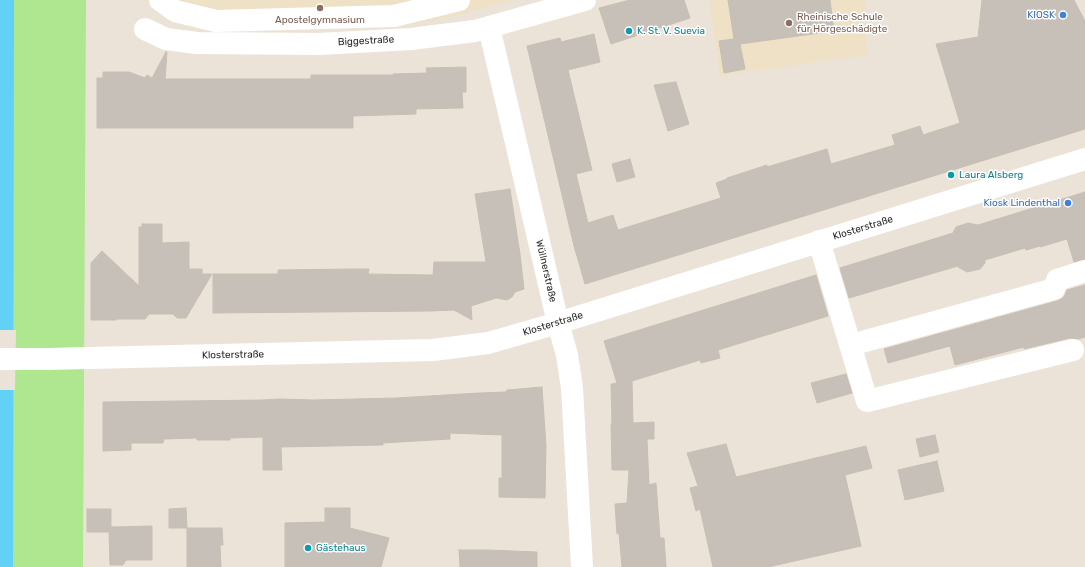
<!DOCTYPE html>
<meta charset="utf-8">
<style>
body{margin:0}
canvas{display:block;background:#ece3d8}
</style>
<canvas width="1085" height="567"></canvas>
<script>
const ctx = document.querySelector('canvas').getContext('2d');
ctx.lineJoin = 'round';
function fill(path, color) {
  ctx.fillStyle = color;
  ctx.fill(path, 'evenodd');
}
function poly(rows) {
  const path = new Path2D();
  for (const r of rows) {
    path.moveTo(r[0], r[1]);
    for (let i = 2; i < r.length; i += 2) path.lineTo(r[i], r[i + 1]);
  }
  return path;
}
function stroke(path, color, width, dash) {
  ctx.strokeStyle = color;
  ctx.lineWidth = width;
  ctx.lineCap = dash ? 'butt' : 'round';
  ctx.setLineDash(dash || []);
  ctx.stroke(path);
}
function write(font, color, halo, rows, align = 'center') {
  ctx.font = font + ' Rubik,sans-serif';
  ctx.lineWidth = 3;
  ctx.setLineDash([]);
  ctx.textBaseline = 'middle';
  ctx.strokeStyle = halo;
  ctx.fillStyle = color;
  for (const [text, x, y, turn = 0] of rows) {
    ctx.save();
    ctx.translate(x, y);
    ctx.rotate((+turn || 0) * Math.PI / 180);
    ctx.textAlign = isNaN(turn) ? turn : align;
    if (halo) ctx.strokeText(text, 0, 0);
    ctx.fillText(text, 0, 0);
    ctx.restore();
  }
}
const education = poly([
 [136,0,514,0,459,15,402,26,320,29,200,29,188,27,145,1],
 [709,0,866,0,867,55,720,76]
]);
const green = poly([
 [0,0,86,0,83,567,0,567]
]);
const water = poly([
 [0,0,14,0,13,567,0,567]
]);
const pier = poly([
 [0,330,16,330,15,390,0,390]
]);
const building = poly([
 [630,0,684,0,690,18,611,44,599,8,630,0],
 [728,0,830,0,834,31,740,44,745,69,724,73,719,41,734,39,728,0],
 [982,0,1074,0,1085,21,1085,129,585,284,574,246,527,46,560,38,561,42,594,34,600,62,568,70,592,170,576,174,588,223,613,215,618,230,721,198,716,183,727,179,727,178,767,165,767,167,827,149,831,164,895,145,892,135,920,126,923,135,960,123,936,44,978,37,982,0],
 [166,52,167,52,165,79,311,79,311,75,393,75,393,74,427,73,426,68,466,67,466,92,462,92,463,108,416,109,416,114,353,116,353,128,97,128,97,78,103,78,103,72,129,72,145,78,147,75,152,78,166,52],
 [676,82,689,124,668,131,654,85,676,82],
 [630,159,635,177,617,182,612,164,630,159],
 [510,189,520,254,524,289,515,292,512,297,507,300,496,298,471,306,472,320,454,310,431,311,213,313,213,274,278,274,278,270,353,269,369,269,368,274,433,275,434,262,486,262,475,194,510,189],
 [1085,192,1085,259,1074,262,1067,239,1040,247,1040,246,1026,250,1025,248,985,260,985,263,980,269,967,272,958,267,958,266,849,298,840,268,953,233,956,227,968,223,978,225,1085,192],
 [142,224,162,224,162,243,189,242,189,269,202,269,202,274,212,274,186,318,177,318,173,314,149,314,145,319,116,319,116,320,91,320,91,263,102,251,139,286,139,227,142,227,142,224],
 [816,275,828,316,718,350,720,358,701,363,700,360,632,381,633,423,654,422,654,439,647,439,649,485,656,483,660,538,664,538,666,567,622,567,619,533,617,534,615,504,627,503,629,470,612,470,611,424,612,424,611,384,617,383,604,341,816,275],
 [1085,285,1085,337,1078,339,1070,338,1024,349,1024,347,955,365,950,346,888,363,884,349,1057,301,1063,298,1065,295,1067,290,1085,285],
 [846,374,852,393,817,403,811,383,846,374],
 [542,387,546,446,545,498,499,497,499,478,502,478,502,435,450,433,450,439,383,443,383,445,281,447,282,470,263,470,263,437,230,438,230,440,197,440,197,438,164,439,163,443,131,443,131,450,103,451,103,402,262,400,279,399,280,399,313,400,396,398,479,393,506,392,507,390,542,387],
 [935,435,939,452,920,457,916,439,935,435],
 [726,444,736,477,866,446,872,468,845,475,861,546,768,567,713,567,700,509,696,511,690,488,698,486,687,453,726,444],
 [937,461,944,491,905,500,898,470,937,461],
 [186,508,187,528,169,528,169,509,186,508],
 [325,508,350,508,350,528,389,538,381,567,285,567,285,523,325,522,325,508],
 [87,509,111,509,111,527,152,526,152,560,126,560,123,565,110,565,109,532,87,532,87,509],
 [187,528,222,528,223,545,220,545,221,567,187,567,187,528],
 [459,550,487,550,537,552,537,567,460,567,459,550]
]);
const minor = poly([
 [160,0,175,11,216,21,394,16,459,0],
 [489,27,558,323,567,355,572,388,582,567],
 [145,29,166,39,197,43,319,44,411,39,475,31,585,0],
 [819,241,867,401,1073,350],
 [851,345,1054,289,1057,280,1085,271],
 [0,359,47,359,433,350,488,343,558,323,1085,159]
]);
const markers = [
 [320,8,4,"#8d6e63"],
 [1063,15,4,"#3f7fe0"],
 [789,23,4,"#8d6e63"],
 [629,31,4,"#0f9aa8"],
 [951,175,4,"#0f9aa8"],
 [1068,203,4,"#3f7fe0"],
 [308,548,4,"#0f9aa8"]
];
const shopNames = [
 ["KIOSK",1055,15],
 ["Kiosk Lindenthal",1060,203]
];
const educationNames = [
 ["Rheinische Schule",797,17],
 ["für Hörgeschädigte",797,29],
 ["Apostelgymnasium",320,20,"center"]
];
const cultureNames = [
 ["K. St. V. Suevia",637,31],
 ["Laura Alsberg",959,175],
 ["Gästehaus",316,548]
];
const streetNames = [
 ["Biggestraße",366,41,-3],
 ["Klosterstraße",863,228,-17],
 ["Wüllnerstraße",546,271,77],
 ["Klosterstraße",553,324,-17],
 ["Klosterstraße",233,355,-1]
];
fill(education, '#efe1c5');
fill(green, '#aee78f');
fill(water, '#61d1f7');
fill(pier, '#ece3d8');
fill(building, '#c7c0b8');
stroke(building, '#c7bfb2', 1);
stroke(minor, '#fff', 22);
for (const [x, y, r, color] of markers) {
  const dot = new Path2D();
  dot.arc(x, y, r, 0, 2 * Math.PI);
  ctx.fillStyle = color;
  ctx.fill(dot);
  stroke(dot, '#fff', 1.5);
}
write('10px', '#366cbe', '#fff', shopNames, 'right');
write('10px', '#785e54', '#fff', educationNames, 'left');
write('10px', '#0d838f', '#fff', cultureNames, 'left');
write('10px', '#282828', '#fff', streetNames);
</script>
